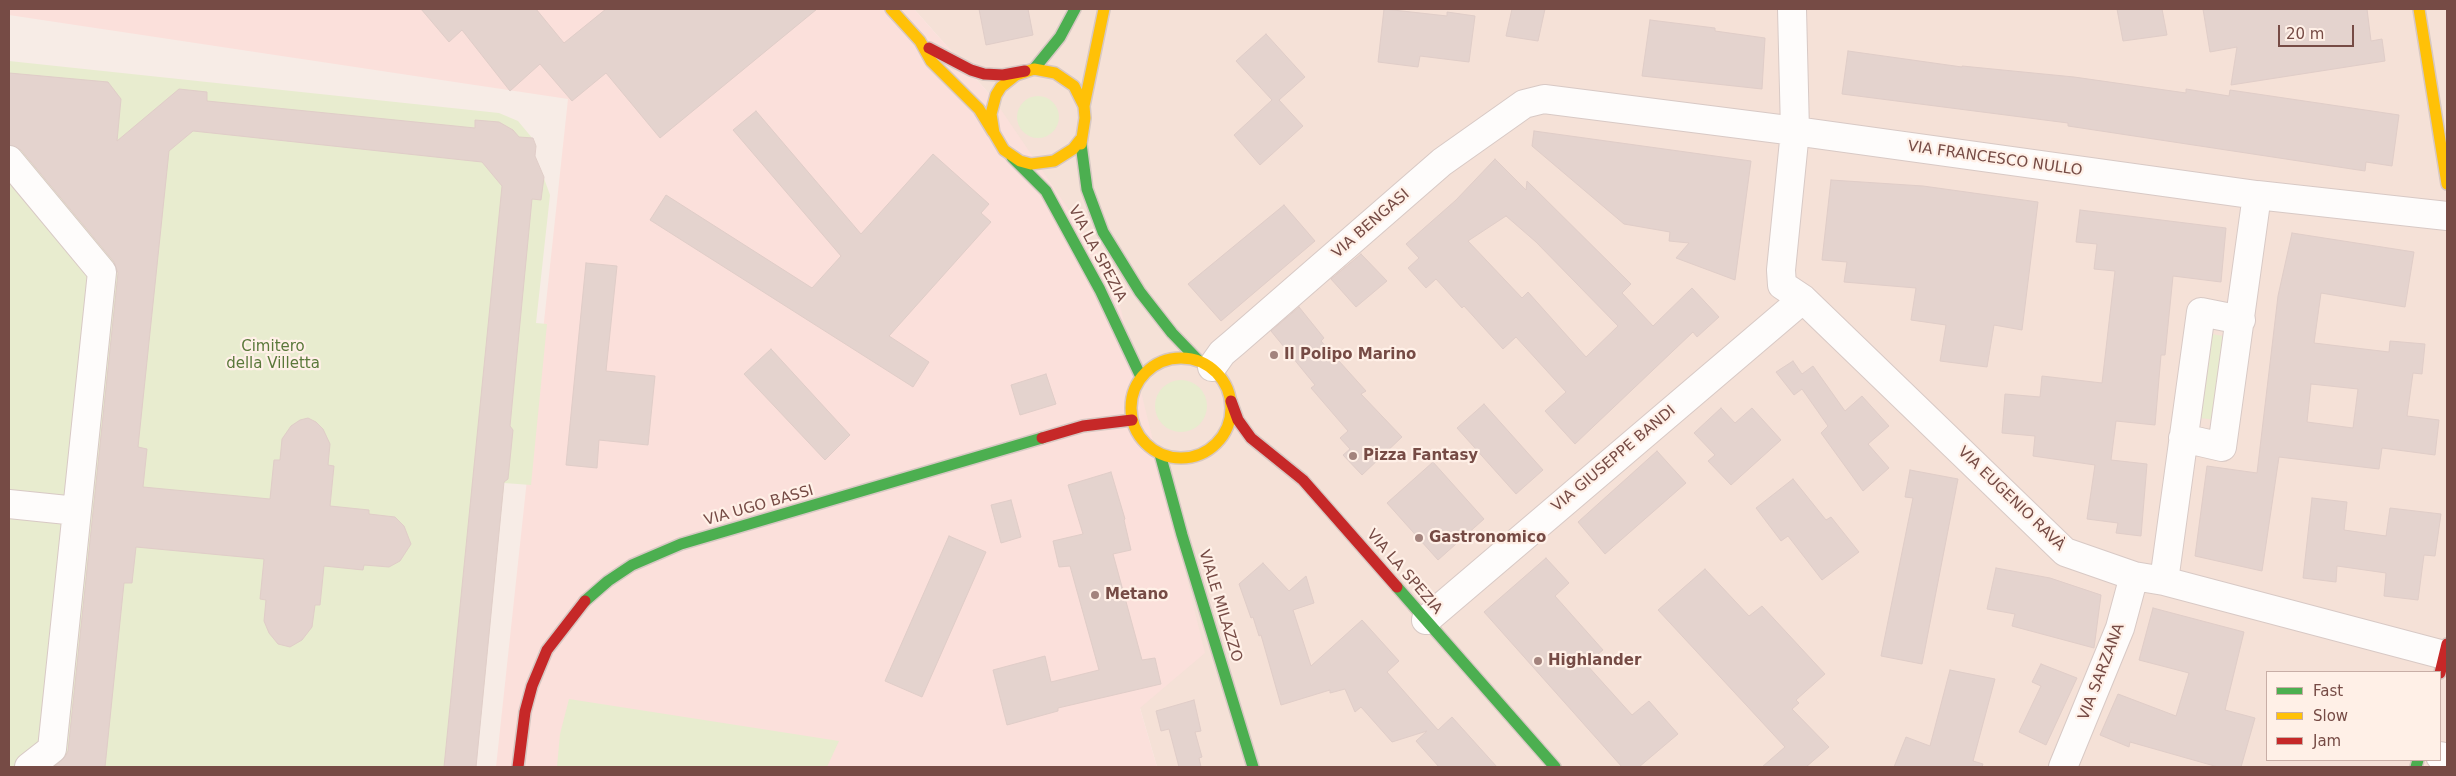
<!DOCTYPE html>
<meta charset="utf-8">
<style>
body{margin:0}
#map{position:relative;width:2456px;height:776px;overflow:hidden;background:#f7ece6;font-family:"DejaVu Sans",sans-serif}
canvas{display:block}
.frame{position:absolute;inset:0;border:10px solid #764b45;pointer-events:none}
.legend{position:absolute;left:2266px;top:671px;width:175px;height:90px;box-sizing:border-box;background:#fff0e7;border:1px solid #c8aea6;margin:0;padding:6px 9px;list-style:none;font-size:15px;color:#764b45}
.legend li{display:flex;align-items:center;gap:10px;height:25px}
.legend b{width:25px;border:1px solid #c8aea6}
.scale{position:absolute;left:2278px;top:25px;width:76px;height:22px;box-sizing:border-box;border:2px solid #764b45;border-top:0;padding-left:6px;font-size:15px;line-height:18px;white-space:nowrap;color:#764b45;-webkit-text-stroke:4px #fff0e7;paint-order:stroke}
</style>
<div id="map">
<canvas width="2456" height="776"></canvas>
<div class="frame"></div>
<ul class="legend">
<li><b style="height:6px;background:#4caf50"></b>Fast</li>
<li><b style="height:6px;background:#ffc107"></b>Slow</li>
<li><b style="height:6px;background:#c62828"></b>Jam</li>
</ul>
<div class="scale">20 m</div>
</div>
<script>
const ctx = document.querySelector('canvas').getContext('2d');
ctx.lineJoin = 'round';
function fill(path, color) {
  ctx.fillStyle = color;
  ctx.fill(path, 'evenodd');
}
function poly(rows) {
  const path = new Path2D();
  for (const r of rows) {
    if (r.length === 3) {
      path.moveTo(r[0] + r[2], r[1]);
      path.arc(r[0], r[1], r[2], 0, 2 * Math.PI);
      continue;
    }
    path.moveTo(r[0], r[1]);
    for (let i = 2; i < r.length; i += 2) path.lineTo(r[i], r[i + 1]);
  }
  return path;
}
function stroke(path, color, width, dash) {
  ctx.strokeStyle = color;
  ctx.lineWidth = width;
  ctx.lineCap = dash ? 'butt' : 'round';
  ctx.setLineDash(dash || []);
  ctx.stroke(path);
}
function write(font, color, halo, rows, align = 'center') {
  ctx.font = font + ' "DejaVu Sans",sans-serif';
  ctx.lineWidth = 4.5;
  ctx.setLineDash([]);
  ctx.textBaseline = 'middle';
  ctx.strokeStyle = halo;
  ctx.fillStyle = color;
  for (const [text, x, y, turn = 0] of rows) {
    ctx.save();
    ctx.translate(x, y);
    ctx.rotate((+turn || 0) * Math.PI / 180);
    ctx.textAlign = isNaN(turn) ? turn : align;
    if (halo) ctx.strokeText(text, 0, 0);
    ctx.fillText(text, 0, 0);
    ctx.restore();
  }
}
const residential = poly([
 [914,9,2447,9,2447,767,1157,767,1140,708,993,98],
 [2267,672,2440,672,2440,760,2267,760]
]);
const commercial = poly([
 [9,9,914,9,993,98,1112,273,1205,653,1140,708,1157,767,496,767,568,99,9,15]
]);
const green = poly([
 [9,61,499,113,518,121,533,139,536,146,533,154,535,156,532,159,541,170,550,195,536,323,547,324,531,485,504,483,476,767,9,767],
 [1038,117,21],
 [2211,334,2229,337,2219,420,2199,418],
 [1181,406,26],
 [569,699,839,741,827,767,557,767,560,734]
]);
const building = poly([
 [421,9,536,9,564,43,606,9,817,9,660,138,606,73,572,101,540,64,510,91,462,30,449,42,421,9],
 [979,9,1028,9,1033,35,986,45,979,9],
 [1384,9,1447,16,1447,12,1475,16,1469,62,1420,56,1418,67,1378,62,1384,9],
 [1512,9,1545,9,1538,41,1506,36,1512,9],
 [2117,9,2162,9,2167,35,2123,41,2117,9],
 [2203,9,2367,9,2371,41,2382,39,2385,61,2231,85,2237,47,2210,52,2203,9],
 [1650,20,1715,28,1715,31,1765,38,1762,89,1642,76,1650,20],
 [1266,34,1305,77,1279,100,1303,126,1260,165,1234,135,1272,100,1236,61,1266,34],
 [1848,51,1962,67,1962,66,2074,77,2186,93,2186,89,2229,96,2230,90,2399,115,2392,166,2366,162,2365,171,2068,126,2068,123,1842,94,1848,51],
 [9,73,108,82,121,99,117,141,179,89,207,92,207,101,475,128,475,120,499,122,513,130,519,137,533,138,536,146,535,156,544,177,541,200,532,199,510,426,513,430,508,479,504,482,476,767,444,767,502,186,482,162,193,131,169,151,138,447,147,449,143,487,270,499,274,460,280,460,282,439,291,426,300,420,308,418,316,422,323,429,330,444,328,465,334,466,330,506,369,510,369,514,395,517,404,526,411,544,400,561,389,567,364,565,363,570,324,566,320,605,315,605,312,627,302,640,290,647,278,644,269,633,264,621,266,600,260,599,264,559,136,547,132,583,124,583,105,767,54,767,65,757,68,751,118,273,114,262,21,150,9,145,9,73],
 [756,111,861,234,933,154,989,204,981,213,991,222,889,336,929,362,913,387,650,220,666,195,812,288,841,256,733,130,756,111],
 [1534,131,1751,161,1735,280,1676,258,1689,243,1669,241,1670,232,1624,224,1532,146,1534,131],
 [1495,159,1526,190,1527,181,1631,284,1622,293,1653,326,1692,288,1719,317,1697,337,1693,332,1575,444,1545,411,1566,392,1516,337,1503,349,1464,306,1462,308,1436,279,1426,288,1408,268,1419,258,1406,244,1456,200,1495,159],
 [1506,216,1536,242,1618,326,1586,357,1528,292,1522,298,1468,241,1506,216],
 [1831,180,1923,186,2038,202,2022,330,1994,325,1987,367,1940,361,1946,325,1911,320,1916,288,1844,282,1847,262,1822,260,1831,180],
 [1284,205,1315,241,1221,321,1188,284,1284,205],
 [2080,210,2226,228,2221,282,2173,276,2165,355,2161,355,2155,425,2116,421,2111,460,2147,464,2141,536,2116,533,2118,523,2087,519,2095,465,2033,456,2035,436,2002,433,2005,394,2040,397,2042,376,2102,383,2115,271,2094,269,2097,244,2076,242,2080,210],
 [2292,233,2414,252,2405,307,2321,293,2314,343,2389,352,2390,341,2425,344,2422,374,2413,373,2407,416,2439,420,2435,455,2382,448,2379,469,2279,457,2262,571,2195,556,2207,466,2257,473,2278,296,2292,233],
 [2311,384,2358,389,2353,428,2307,422,2311,384],
 [1361,254,1387,281,1356,307,1331,279,1361,254],
 [586,263,617,266,606,371,655,376,648,445,599,440,597,468,566,465,586,263],
 [1299,307,1324,338,1321,341,1366,391,1361,394,1402,437,1362,475,1343,455,1350,449,1340,438,1348,431,1311,388,1315,385,1271,331,1299,307],
 [771,349,850,435,825,460,744,374,771,349],
 [1793,361,1802,374,1813,366,1845,411,1862,396,1889,426,1868,444,1889,468,1863,491,1821,433,1828,426,1802,389,1794,395,1776,372,1793,361],
 [1046,374,1056,404,1020,415,1011,385,1046,374],
 [1484,404,1543,470,1516,494,1457,428,1484,404],
 [1721,408,1735,423,1752,408,1781,440,1731,485,1708,461,1715,455,1694,433,1721,408],
 [1657,451,1686,483,1605,554,1578,522,1657,451],
 [1433,462,1484,519,1438,560,1387,503,1433,462],
 [1910,470,1958,479,1922,664,1881,656,1913,498,1905,497,1910,470],
 [1111,472,1125,519,1124,520,1131,550,1113,554,1142,660,1155,658,1161,684,1058,708,1058,711,1007,725,993,670,1045,656,1051,682,1099,670,1070,566,1059,567,1053,541,1083,534,1068,485,1111,472],
 [1793,479,1826,520,1831,517,1859,552,1822,580,1788,536,1781,541,1756,508,1793,479],
 [2312,498,2347,502,2344,530,2386,536,2390,508,2441,514,2435,556,2424,555,2418,600,2384,596,2386,573,2337,566,2336,582,2303,578,2312,498],
 [1011,500,1021,537,1001,543,991,505,1011,500],
 [949,536,986,552,922,697,885,681,949,536],
 [1546,558,1569,583,1555,596,1603,650,1586,664,1632,715,1649,701,1678,734,1639,767,1622,767,1484,612,1546,558],
 [1263,563,1289,591,1306,576,1314,603,1293,610,1311,666,1362,620,1399,661,1387,672,1438,730,1452,717,1497,767,1439,767,1416,741,1427,731,1392,742,1361,707,1355,712,1345,689,1330,693,1330,690,1281,705,1261,635,1259,636,1253,617,1251,618,1239,584,1263,563],
 [1996,568,2050,578,2101,595,2094,648,2012,626,2015,614,1987,609,1996,568],
 [1705,569,1749,616,1762,606,1825,674,1796,700,1799,703,1792,709,1829,747,1806,767,1762,767,1785,747,1658,610,1705,569],
 [2153,608,2244,632,2225,710,2255,718,2241,767,2218,767,2130,742,2129,747,2100,735,2118,694,2176,716,2189,673,2139,660,2153,608],
 [2041,664,2077,678,2046,745,2019,732,2041,686,2032,682,2041,664],
 [1950,670,1995,679,1973,761,1983,764,1982,767,1894,767,1906,737,1930,746,1950,670],
 [1194,700,1201,731,1195,732,1202,757,1199,758,1201,767,1179,767,1169,729,1161,731,1156,711,1194,700]
]);
const street = poly([
 [1792,9,1795,131,1781,270,1782,285,1803,299,2065,552,2134,576,2164,581,2444,655],
 [9,160,102,272,52,749,29,767],
 [1212,367,1222,353,1235,342,1442,162,1524,104,1544,99,1795,131,2257,195,2447,216],
 [2183,438,2222,447,2257,195],
 [9,504,77,511],
 [2164,581,2201,312,2241,320],
 [1426,620,1803,299],
 [2440,756,2447,758],
 [2063,767,2120,628,2134,576]
]);
const fast = poly([
 [1034,69,1060,37,1075,9],
 [1081,144,1087,189,1103,232,1140,292,1172,333,1198,360],
 [1012,157,1046,191,1100,290,1141,377],
 [1160,454,1182,535,1253,767],
 [1397,587,1555,767],
 [585,601,608,581,632,565,681,544,1042,438],
 [2416,767,2418,760]
]);
const slow = poly([
 [891,9,920,41,931,61,979,109,993,132],
 [2419,9,2447,184],
 [1084,106,1104,9],
 [1080,140,1073,149,1054,161,1031,164,1020,161,1004,150,994,133,991,114,996,95,1001,87,1016,75,1034,69,1055,73,1074,86,1084,106,1085,118,1081,144],
 [1181,408,50]
]);
const jam = poly([
 [929,48,971,70,984,74,1003,75,1025,71],
 [1231,401,1238,420,1251,438,1303,480,1397,587],
 [1042,438,1083,426,1132,420],
 [2440,673,2447,644],
 [518,767,525,712,532,686,547,650,585,601]
]);
const markers = [
 [1274,355,5,"#a3837d"],
 [1353,456,5,"#a3837d"],
 [1419,538,5,"#a3837d"],
 [1095,595,5,"#a3837d"],
 [1538,661,5,"#a3837d"]
];
const streetNames = [
 ["VIA FRANCESCO NULLO",1995,159,8],
 ["VIA BENGASI",1371,224,-41],
 ["VIA LA SPEZIA",1097,254,62],
 ["VIA GIUSEPPE BANDI",1614,459,-40],
 ["VIA EUGENIO RAVÀ",2011,499,44],
 ["VIA UGO BASSI",759,506,-16],
 ["VIA LA SPEZIA",1404,572,49],
 ["VIALE MILAZZO",1220,606,73],
 ["VIA SARZANA",2102,672,-69]
];
const parkNames = [
 ["Cimitero",273,347],
 ["della Villetta",273,364]
];
const poiNames = [
 ["Il Polipo Marino",1284,355],
 ["Pizza Fantasy",1363,456],
 ["Gastronomico",1429,538],
 ["Metano",1105,595],
 ["Highlander",1548,661]
];
fill(residential, '#f5e1d7');
fill(commercial, '#fbe0db');
fill(green, '#e8eccf');
fill(building, '#e4d3ce');
stroke(building, '#e0cdc8', 1);
stroke(street, '#d8c9c5', 30);
stroke(fast, '#d7c8c3', 14);
stroke(slow, '#d7c8c3', 14);
stroke(jam, '#d7c8c3', 14);
stroke(street, '#fefcfb', 28);
stroke(fast, '#4caf50', 11);
stroke(slow, '#ffc107', 11);
stroke(jam, '#c62828', 11);
for (const [x, y, r, color] of markers) {
  const dot = new Path2D();
  dot.arc(x, y, r, 0, 2 * Math.PI);
  ctx.fillStyle = color;
  ctx.fill(dot);
  stroke(dot, '#fff0e7', 2);
}
write('15px', '#764b45', '#fff0e7', streetNames);
write('15px', '#5a783a', '#fff0e7', parkNames);
write('bold 15px', '#764b45', '#fff0e7', poiNames, 'left');
</script>
